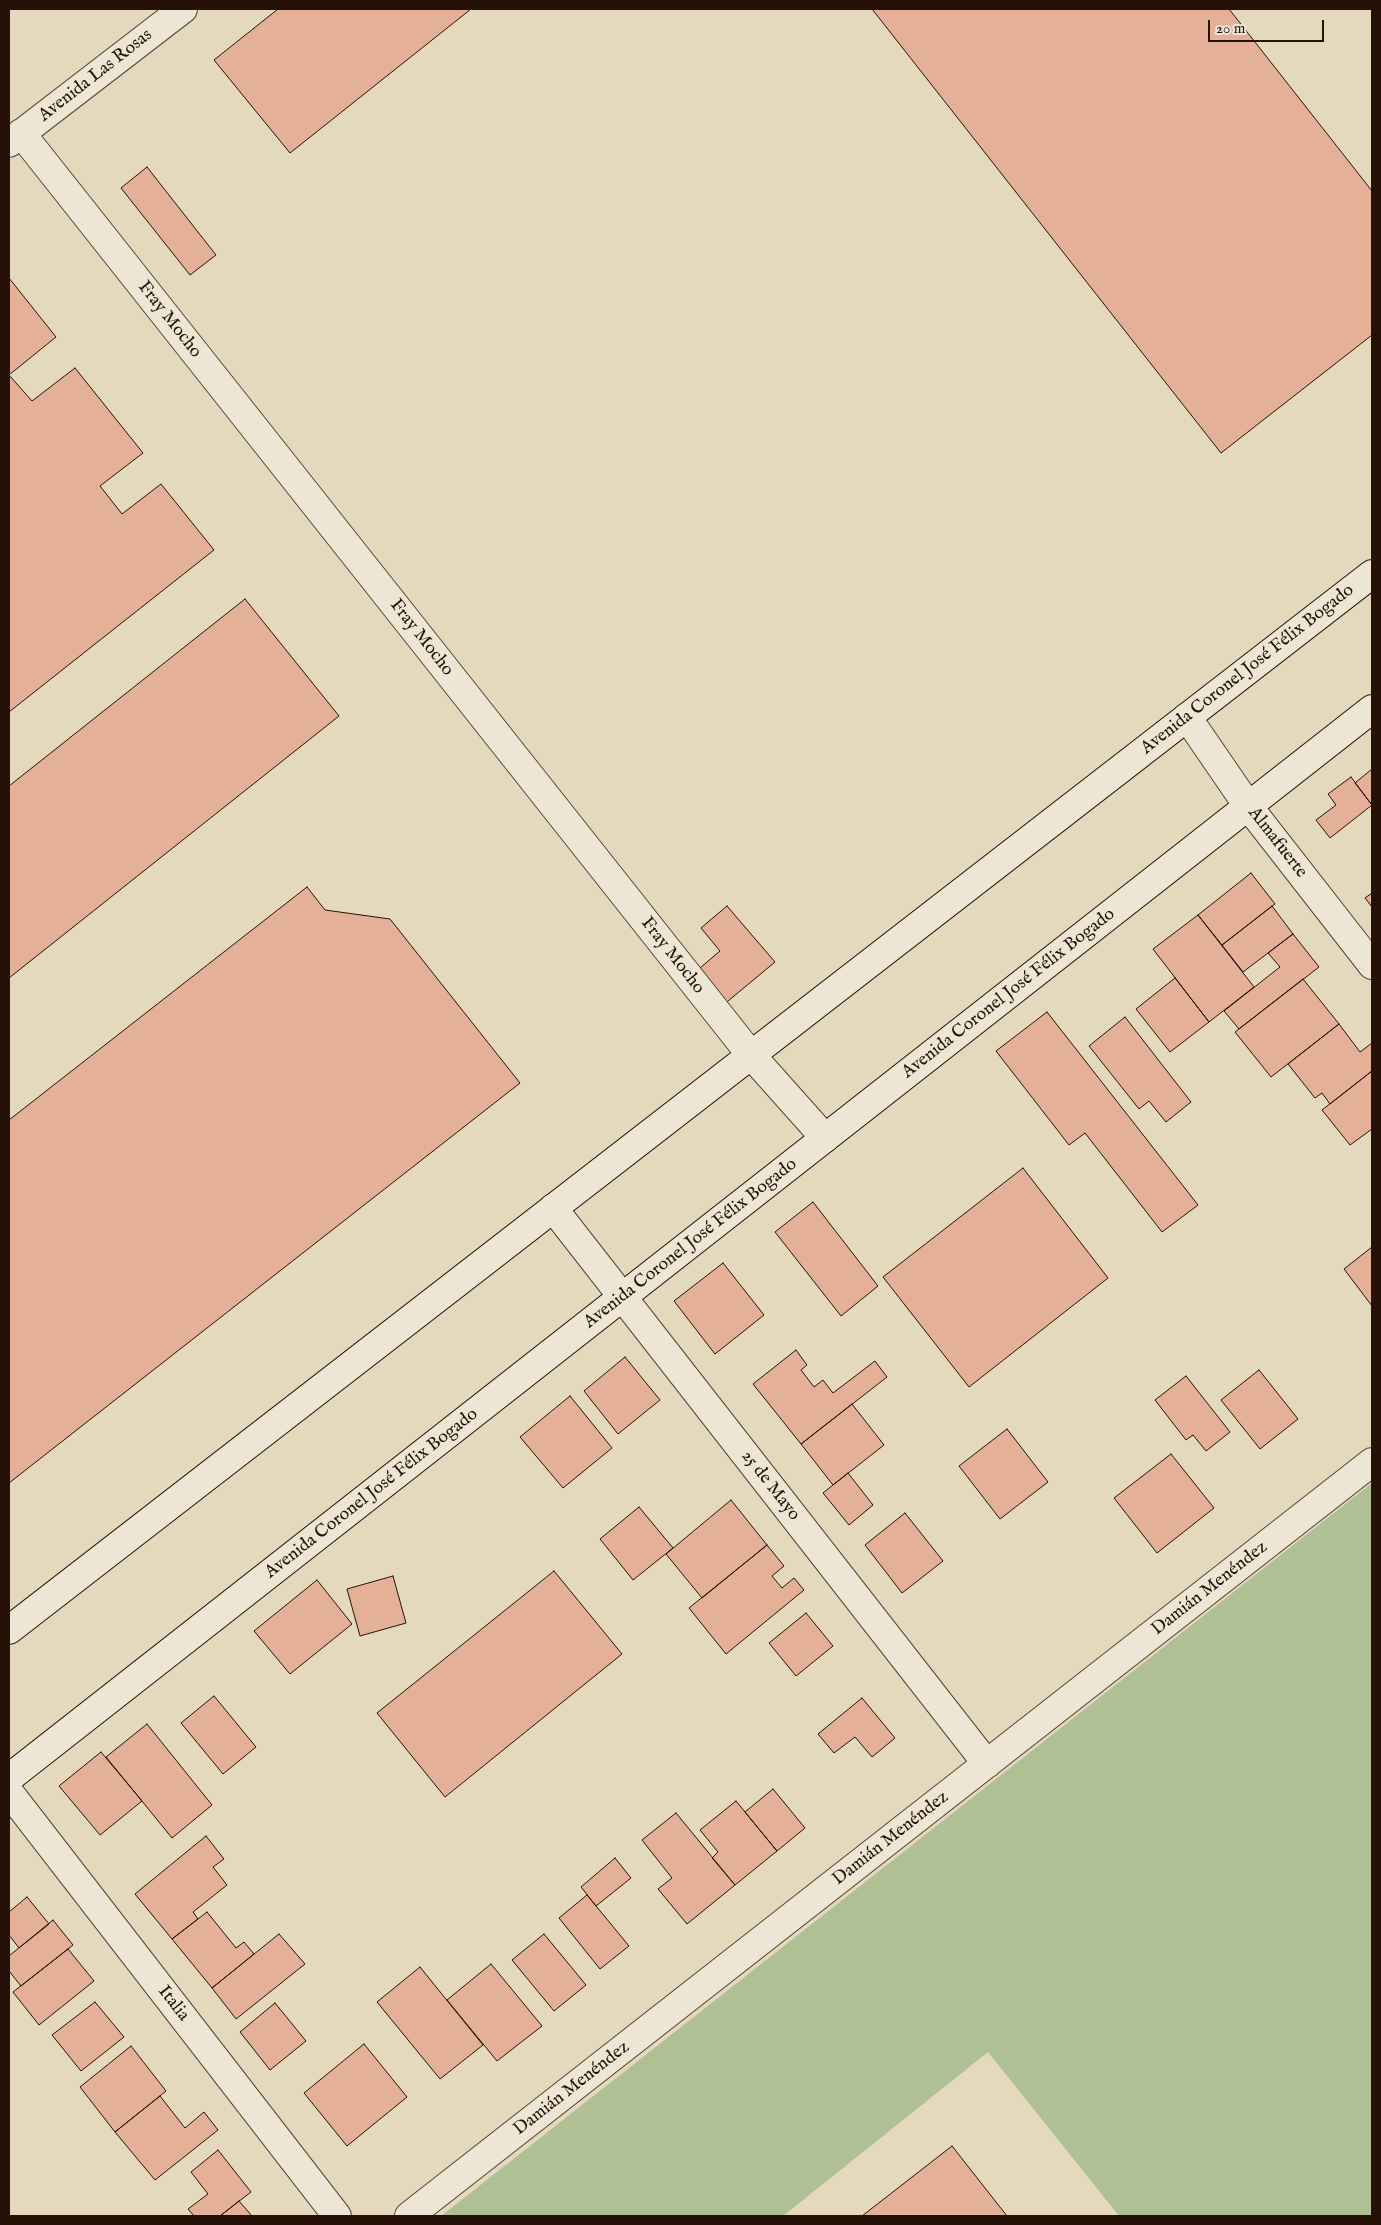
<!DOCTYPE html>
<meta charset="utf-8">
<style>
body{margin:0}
#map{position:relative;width:1381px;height:2225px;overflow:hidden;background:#e4d9bd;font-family:"IM FELL English",serif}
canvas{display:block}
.frame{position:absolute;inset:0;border:10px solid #261108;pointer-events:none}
.scale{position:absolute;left:1208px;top:20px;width:116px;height:22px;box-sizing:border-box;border:2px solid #261108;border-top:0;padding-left:6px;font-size:15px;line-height:18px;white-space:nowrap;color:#261108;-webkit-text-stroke:4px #ede6d4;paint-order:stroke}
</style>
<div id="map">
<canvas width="1381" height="2225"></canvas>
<div class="frame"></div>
<div class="scale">20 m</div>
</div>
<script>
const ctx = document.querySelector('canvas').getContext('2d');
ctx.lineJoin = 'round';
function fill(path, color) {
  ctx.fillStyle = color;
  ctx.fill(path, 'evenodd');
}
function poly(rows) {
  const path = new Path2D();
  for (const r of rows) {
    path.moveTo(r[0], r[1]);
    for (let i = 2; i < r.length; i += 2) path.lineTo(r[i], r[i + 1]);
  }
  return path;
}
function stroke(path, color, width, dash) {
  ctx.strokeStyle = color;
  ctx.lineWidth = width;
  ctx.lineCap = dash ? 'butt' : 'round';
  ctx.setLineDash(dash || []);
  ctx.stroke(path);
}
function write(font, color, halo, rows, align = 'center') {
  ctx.font = font + ' "IM FELL English",serif';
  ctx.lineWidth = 4;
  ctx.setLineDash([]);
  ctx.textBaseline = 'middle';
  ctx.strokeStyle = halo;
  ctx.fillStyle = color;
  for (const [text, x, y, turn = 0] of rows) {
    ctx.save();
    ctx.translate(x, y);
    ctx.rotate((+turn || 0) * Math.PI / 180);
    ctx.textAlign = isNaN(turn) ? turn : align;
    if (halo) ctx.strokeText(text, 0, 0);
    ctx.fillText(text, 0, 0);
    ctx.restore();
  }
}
const green = poly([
 [1372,1483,1372,2216,1119,2216,988,2052,783,2216,441,2216]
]);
const building = poly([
 [278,9,471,9,290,153,214,60,278,9],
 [872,9,1229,9,1372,191,1372,335,1221,453,872,9],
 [147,167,216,255,190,275,121,188,147,167],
 [9,278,56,337,9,375,9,278],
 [75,368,143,453,100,486,122,514,161,484,214,550,9,712,9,375,32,401,75,368],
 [245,599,339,716,9,978,9,786,245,599],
 [1372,769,1372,805,1355,783,1372,769],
 [1351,777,1372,805,1330,838,1316,820,1336,805,1328,794,1351,777],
 [1251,873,1275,904,1222,945,1198,915,1251,873],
 [307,887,325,910,390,919,520,1083,9,1483,9,1120,307,887],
 [1372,893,1372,907,1365,898,1372,893],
 [727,906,775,962,722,1006,694,973,720,951,701,928,727,906],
 [1272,906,1293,934,1243,972,1222,945,1272,906],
 [1198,915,1254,987,1209,1022,1153,949,1198,915],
 [1293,934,1319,967,1239,1029,1224,1011,1280,967,1268,953,1293,934],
 [1175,978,1209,1022,1170,1052,1136,1009,1175,978],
 [1303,979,1339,1024,1271,1077,1235,1032,1303,979],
 [1047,1012,1198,1205,1162,1232,1085,1133,1069,1145,996,1051,1047,1012],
 [1125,1017,1191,1102,1166,1122,1149,1101,1139,1109,1089,1046,1125,1017],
 [1339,1024,1360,1052,1372,1043,1372,1071,1330,1104,1322,1093,1315,1098,1288,1064,1339,1024],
 [1372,1071,1372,1129,1350,1145,1322,1110,1372,1071],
 [1023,1168,1108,1278,969,1387,883,1277,1023,1168],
 [813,1202,878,1286,841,1316,775,1232,813,1202],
 [1372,1247,1372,1306,1344,1269,1372,1247],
 [723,1263,764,1315,715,1354,674,1301,723,1263],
 [796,1350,807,1365,801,1370,814,1387,823,1380,833,1393,875,1361,887,1377,801,1444,753,1384,796,1350],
 [625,1357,660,1400,618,1434,584,1391,625,1357],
 [1259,1370,1298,1419,1260,1449,1221,1400,1259,1370],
 [1186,1376,1230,1432,1206,1451,1193,1435,1186,1440,1155,1400,1186,1376],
 [570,1396,612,1448,563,1488,520,1437,570,1396],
 [852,1404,884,1445,833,1485,801,1444,852,1404],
 [1007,1429,1048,1482,1000,1519,959,1466,1007,1429],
 [1171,1454,1214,1508,1157,1553,1114,1498,1171,1454],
 [848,1473,873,1505,849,1525,823,1493,848,1473],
 [731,1500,767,1545,702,1598,666,1554,731,1500],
 [639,1507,673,1548,633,1580,600,1539,639,1507],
 [905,1513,943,1561,902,1593,865,1545,905,1513],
 [767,1545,784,1566,772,1576,782,1588,794,1578,804,1590,726,1654,689,1608,767,1545],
 [554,1571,622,1654,445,1797,377,1713,554,1571],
 [393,1576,406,1623,360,1636,347,1589,393,1576],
 [317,1580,352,1624,290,1674,254,1631,317,1580],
 [806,1613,833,1646,796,1676,769,1643,806,1613],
 [214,1696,256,1747,223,1774,181,1723,214,1696],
 [862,1698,895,1738,872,1757,855,1737,834,1753,818,1734,862,1698],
 [147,1724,212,1805,172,1838,106,1757,147,1724],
 [101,1752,142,1801,100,1835,59,1786,101,1752],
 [773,1789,805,1828,777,1851,745,1812,773,1789],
 [736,1801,777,1851,735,1885,712,1858,718,1852,700,1830,736,1801],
 [676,1813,735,1885,687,1924,658,1889,672,1878,642,1840,676,1813],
 [206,1836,224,1859,213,1867,227,1885,193,1912,198,1919,172,1939,135,1894,206,1836],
 [615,1858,631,1878,596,1906,581,1887,615,1858],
 [587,1895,629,1946,600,1969,559,1918,587,1895],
 [27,1897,49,1924,19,1948,9,1935,9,1912,27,1897],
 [207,1912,236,1948,244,1942,254,1954,212,1988,172,1939,207,1912],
 [53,1920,73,1945,21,1986,9,1971,9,1956,53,1920],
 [279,1934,305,1964,236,2019,212,1988,279,1934],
 [544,1934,586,1985,554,2011,512,1960,544,1934],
 [68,1949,94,1981,39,2025,13,1992,68,1949],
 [491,1964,542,2026,497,2061,447,2000,491,1964],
 [420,1967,483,2045,440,2079,377,2002,420,1967],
 [95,2002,124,2037,81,2071,52,2035,95,2002],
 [275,2003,306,2041,270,2070,240,2032,275,2003],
 [364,2044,407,2097,347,2146,304,2093,364,2044],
 [131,2046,166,2091,115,2132,80,2087,131,2046],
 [160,2096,185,2128,204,2112,218,2130,155,2180,115,2132,160,2096],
 [952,2146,1007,2216,862,2216,952,2146],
 [218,2150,251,2192,220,2216,194,2216,188,2209,208,2194,191,2172,218,2150],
 [239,2201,252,2216,220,2216,239,2201]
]);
const minor = poly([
 [21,133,751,1055,825,1138],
 [9,143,183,9],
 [1187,717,1248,806,1372,965],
 [553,1208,987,1764],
 [9,1792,337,2216],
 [409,2216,1372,1462]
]);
const secondary = poly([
 [9,1630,1372,574],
 [9,1778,1372,709]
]);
const streetNames = [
 ["Avenida Las Rosas",96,76,-38],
 ["Fray Mocho",169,320,52],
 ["Fray Mocho",421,638,52],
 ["Avenida Coronel José Félix Bogado",1248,670,-38],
 ["Almafuerte",1277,843,52],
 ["Fray Mocho",672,956,52],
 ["Avenida Coronel José Félix Bogado",1009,994,-38],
 ["Avenida Coronel José Félix Bogado",691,1244,-38],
 ["25 de Mayo",770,1486,52],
 ["Avenida Coronel José Félix Bogado",372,1494,-38],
 ["Damián Menéndez",1210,1589,-38],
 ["Damián Menéndez",891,1839,-38],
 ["Italia",173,2004,52],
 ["Damián Menéndez",572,2089,-38]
];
fill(green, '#afc095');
fill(building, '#e4b097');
stroke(building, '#261108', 1);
stroke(minor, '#564335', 30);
stroke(secondary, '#261108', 30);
stroke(minor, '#ede6d4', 28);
stroke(secondary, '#ede6d4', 28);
write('18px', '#261108', '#ede6d4', streetNames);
</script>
